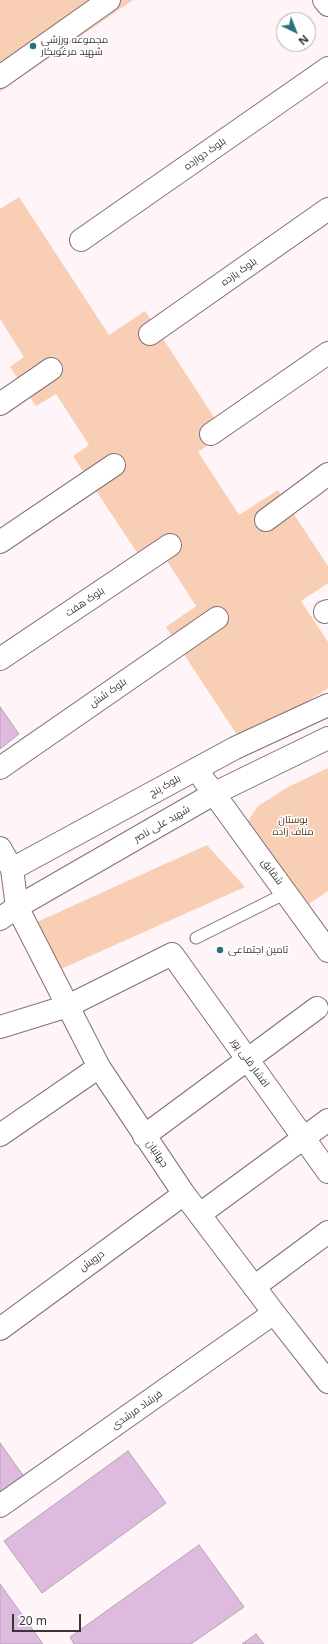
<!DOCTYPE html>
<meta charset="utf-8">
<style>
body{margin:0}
#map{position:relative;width:328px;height:1644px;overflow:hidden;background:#fff4f8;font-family:"Noto Sans",sans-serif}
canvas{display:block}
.north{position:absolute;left:276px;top:12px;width:40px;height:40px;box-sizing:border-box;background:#fff;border:1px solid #b1aeaf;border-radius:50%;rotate:137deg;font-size:11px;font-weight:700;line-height:16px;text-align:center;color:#3b3437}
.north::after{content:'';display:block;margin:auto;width:14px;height:18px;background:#28717a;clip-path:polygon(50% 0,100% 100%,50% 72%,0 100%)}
.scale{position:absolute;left:12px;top:1614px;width:69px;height:18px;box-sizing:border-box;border:2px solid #3b3437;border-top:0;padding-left:5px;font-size:12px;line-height:14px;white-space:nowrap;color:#3b3437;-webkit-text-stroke:3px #fff;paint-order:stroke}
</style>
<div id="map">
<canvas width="328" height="1644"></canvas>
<div class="north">N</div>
<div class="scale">20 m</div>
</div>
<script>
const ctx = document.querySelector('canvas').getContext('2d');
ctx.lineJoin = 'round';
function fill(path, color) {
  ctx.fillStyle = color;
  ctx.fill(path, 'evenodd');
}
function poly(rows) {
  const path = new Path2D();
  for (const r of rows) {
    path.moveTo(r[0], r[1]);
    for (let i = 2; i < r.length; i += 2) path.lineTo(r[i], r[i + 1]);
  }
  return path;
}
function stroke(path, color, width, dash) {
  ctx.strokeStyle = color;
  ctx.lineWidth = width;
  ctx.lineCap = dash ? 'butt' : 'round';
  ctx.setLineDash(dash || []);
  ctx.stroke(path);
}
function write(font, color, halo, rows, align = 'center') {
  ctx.font = font + ' "Noto Sans",Cairo,sans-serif';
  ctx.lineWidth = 3;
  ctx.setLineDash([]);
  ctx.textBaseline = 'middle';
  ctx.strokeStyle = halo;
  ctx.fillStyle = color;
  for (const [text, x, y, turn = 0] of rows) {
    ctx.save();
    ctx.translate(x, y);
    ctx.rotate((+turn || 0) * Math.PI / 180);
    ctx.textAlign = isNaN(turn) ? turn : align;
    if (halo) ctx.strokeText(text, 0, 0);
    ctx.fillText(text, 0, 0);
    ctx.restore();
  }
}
const green = poly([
 [0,0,133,0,0,92],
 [19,197,109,335,145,311,225,434,198,452,239,515,278,490,328,566,328,583,301,601,328,642,328,688,243,744,166,627,196,606,165,558,148,569,73,456,89,445,56,394,36,406,10,367,24,357,0,319,0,209],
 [328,768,328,891,309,904,247,822,258,806,288,787],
 [207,845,245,887,61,969,37,922]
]);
const building = poly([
 [0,707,19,734,0,749,0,707],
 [0,1443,25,1478,0,1496,0,1443],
 [128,1451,166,1503,42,1593,4,1541,128,1451],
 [199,1545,244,1607,191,1644,74,1644,70,1637,199,1545],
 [0,1584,43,1644,0,1644,0,1584],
 [256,1634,264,1644,242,1644,256,1634]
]);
const lane = poly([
 [196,938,286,893]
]);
const street = poly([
 [324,0,328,5],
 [0,77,109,0],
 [81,240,328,68],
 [150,334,328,209],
 [0,404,51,369],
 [211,434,328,353],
 [266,520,328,474],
 [0,542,114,465],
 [325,612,328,611],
 [0,659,170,545],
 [0,768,217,618],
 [196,769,328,951],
 [0,848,12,869,17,907,99,1067,184,1194,274,1313,328,1382],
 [12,869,235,748,328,705],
 [0,1027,68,1006,172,954,328,1172],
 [0,1135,99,1067],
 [144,1136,317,1008],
 [200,1214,328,1120],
 [254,1287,328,1232],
 [0,1329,184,1194],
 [0,1506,274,1313]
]);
const secondary = poly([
 [0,919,17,907,215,793,328,738]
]);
const markers = [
 [33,46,4,"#28717a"],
 [220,950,4,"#28717a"]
];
const poiNames = [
 ["مجموعه ورزشی",41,40],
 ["شهید مرغوبکار",41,52],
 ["تامین اجتماعی",228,950]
];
const streetNames = [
 ["بلوک دوازده",205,154,-35],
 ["بلوک یازده",239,272,-35],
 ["بلوک هفت",85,602,-34],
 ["بلوک شش",108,693,-35],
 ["بلوک پنج",165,786,-29],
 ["شهید علی ناصر",162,824,-30],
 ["شقایق",272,872,54],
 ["افشار قلی پور",250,1063,54],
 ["جهانیان",157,1154,56],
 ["درویش",92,1261,-36],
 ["فرشاد مرشدی",137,1410,-35]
];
const parkNames = [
 ["بوستان",293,820],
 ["مناف زاده",293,832]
];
fill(green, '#f8ceb4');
fill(building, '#debadf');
stroke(building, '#b3a7b4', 1);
stroke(lane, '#807076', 13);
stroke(street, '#807076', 24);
stroke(secondary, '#807076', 24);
stroke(lane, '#fff', 11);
stroke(street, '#fff', 22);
stroke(secondary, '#fff', 22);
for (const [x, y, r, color] of markers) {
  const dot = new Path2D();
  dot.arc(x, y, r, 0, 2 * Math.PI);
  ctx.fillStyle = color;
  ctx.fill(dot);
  stroke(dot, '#fff', 1.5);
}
write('10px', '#3b3437', '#fff', poiNames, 'left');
write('10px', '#3b3437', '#fff', streetNames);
write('10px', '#5a3011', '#fff', parkNames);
</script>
